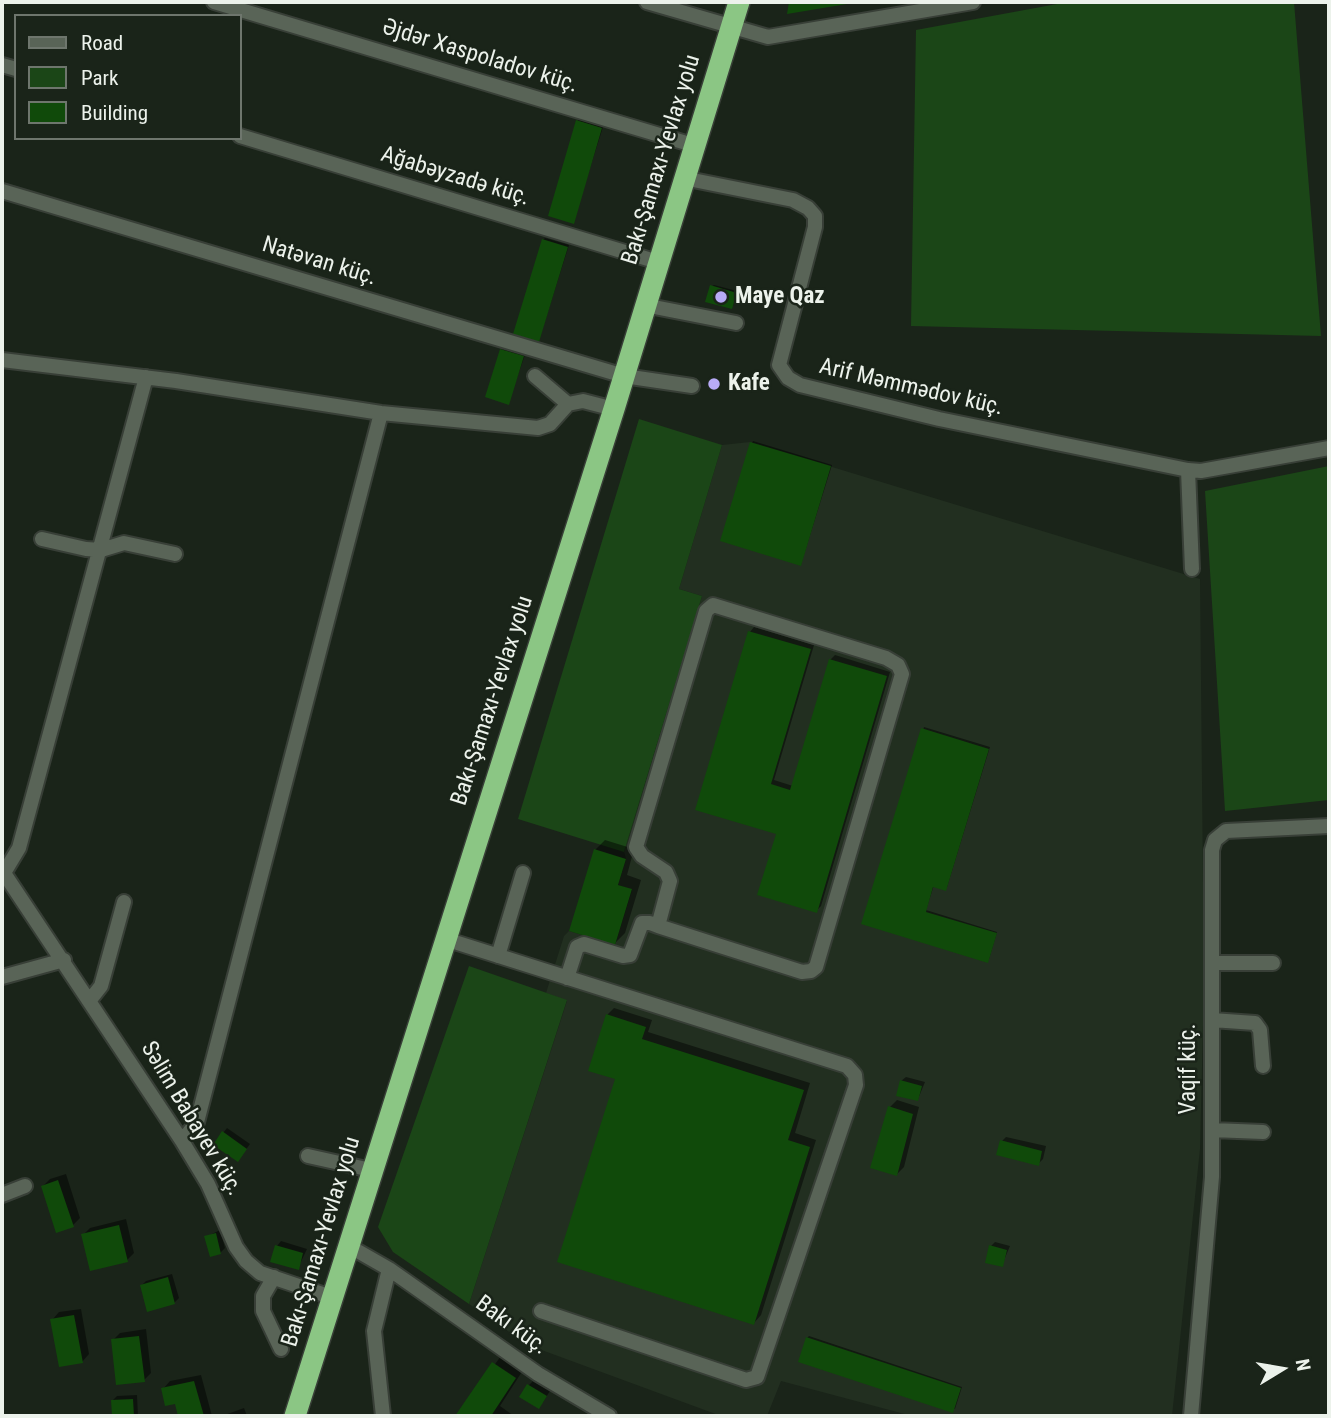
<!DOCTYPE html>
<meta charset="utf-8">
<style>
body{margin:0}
#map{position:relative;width:1331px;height:1418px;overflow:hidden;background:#1a2419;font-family:"Roboto Condensed",sans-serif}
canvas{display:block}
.frame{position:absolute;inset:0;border:4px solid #ecf2eb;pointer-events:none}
.legend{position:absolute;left:14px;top:14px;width:228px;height:126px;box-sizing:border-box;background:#1a2419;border:2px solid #6e766d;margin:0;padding:9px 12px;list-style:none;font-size:21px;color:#ecf2eb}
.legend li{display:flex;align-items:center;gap:14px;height:35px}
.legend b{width:35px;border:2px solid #6e766d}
.north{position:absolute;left:1247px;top:1334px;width:70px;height:70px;-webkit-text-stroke:5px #1a2419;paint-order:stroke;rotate:79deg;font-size:19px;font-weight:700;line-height:28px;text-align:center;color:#ecf2eb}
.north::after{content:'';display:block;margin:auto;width:24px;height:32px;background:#ecf2eb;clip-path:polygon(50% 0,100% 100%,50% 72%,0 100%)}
</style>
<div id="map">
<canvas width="1331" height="1418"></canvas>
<div class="frame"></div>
<ul class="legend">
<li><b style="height:9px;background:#596457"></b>Road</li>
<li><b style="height:19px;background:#1b4617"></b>Park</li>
<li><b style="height:19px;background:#104a0a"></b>Building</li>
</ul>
<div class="north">N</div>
</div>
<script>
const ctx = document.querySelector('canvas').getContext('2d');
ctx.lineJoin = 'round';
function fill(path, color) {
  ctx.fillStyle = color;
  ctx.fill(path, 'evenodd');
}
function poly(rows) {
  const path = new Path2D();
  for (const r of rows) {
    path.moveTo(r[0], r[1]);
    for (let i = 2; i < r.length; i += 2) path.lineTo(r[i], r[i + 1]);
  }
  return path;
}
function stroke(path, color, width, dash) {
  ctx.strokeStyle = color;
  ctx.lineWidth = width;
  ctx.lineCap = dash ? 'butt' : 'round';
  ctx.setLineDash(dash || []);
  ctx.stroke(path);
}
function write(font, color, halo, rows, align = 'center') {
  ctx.font = font + ' "Roboto Condensed",sans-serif';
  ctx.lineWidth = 5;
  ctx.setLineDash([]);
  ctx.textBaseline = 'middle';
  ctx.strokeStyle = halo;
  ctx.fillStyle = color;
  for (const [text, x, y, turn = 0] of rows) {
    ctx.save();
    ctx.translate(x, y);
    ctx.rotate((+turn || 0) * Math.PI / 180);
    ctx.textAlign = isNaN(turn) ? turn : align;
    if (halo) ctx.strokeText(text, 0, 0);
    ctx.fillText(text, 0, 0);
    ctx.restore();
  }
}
const built = poly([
 [750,442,1200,579,1204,984,1200,1149,1172,1416,912,1416,781,1381,767,1416,721,1416,528,1345,469,1304,567,1001,546,993,564,936,569,931,615,945,632,890,618,885,626,859,624,852,702,596,679,589,722,445]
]);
const green = poly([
 [1068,2,1294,2,1321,336,911,326,916,30],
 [639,419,722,445,679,589,702,596,624,852,518,819],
 [1329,466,1329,800,1225,811,1205,491],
 [469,966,567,1000,469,1304,393,1252,378,1227]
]);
const shadow = poly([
 [579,119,603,127,573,222,578,121],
 [545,238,569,245,539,340,543,240],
 [714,285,737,291,733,306,712,286],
 [504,348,525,355,508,403,502,350],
 [753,441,832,465,801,564,752,443],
 [754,627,814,645,774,780,793,786,830,660,835,655,890,672,821,906,816,911,778,833,697,808,750,632],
 [924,727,990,747,947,887,934,885,926,910,997,932,989,959,864,923],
 [605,840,634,849,627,875,641,880,625,933,615,943,595,850],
 [614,1008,652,1020,648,1032,810,1083,795,1133,816,1140,761,1315,754,1323,617,1078,607,1015],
 [906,1077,925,1082,918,1099,901,1081],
 [897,1100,919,1107,904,1167,897,1174,890,1107],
 [227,1128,250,1144,242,1155,223,1133],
 [1006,1137,1046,1146,1043,1159,1038,1164,1002,1141],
 [66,1174,80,1218,73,1225,43,1186,50,1179],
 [126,1219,134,1253,127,1260,83,1235,90,1228],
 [220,1230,225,1248,220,1253,206,1237],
 [281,1241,307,1249,298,1268,277,1246],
 [995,1242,1010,1246,1002,1265,991,1246],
 [172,1274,179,1298,174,1303,142,1285,146,1281],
 [81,1309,89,1354,82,1362,52,1320,59,1312],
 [146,1329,151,1373,144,1380,113,1340,120,1333],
 [809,1336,962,1387,955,1409,807,1338],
 [503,1353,525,1367,500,1406,514,1416,458,1416],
 [201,1375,212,1416,180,1416,177,1402,163,1389,170,1381],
 [533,1381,550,1391,543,1402,528,1386],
 [137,1395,138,1416,113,1416,113,1400,117,1396],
 [244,1408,247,1416,222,1416]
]);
const building = poly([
 [789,2,852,2,853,3,787,14],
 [576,120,602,128,574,224,548,216],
 [542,239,568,247,539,342,513,334],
 [710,285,737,293,732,309,705,302],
 [500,349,524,356,509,405,485,397],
 [750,442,831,466,801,566,720,541],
 [748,631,811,649,771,784,790,790,829,659,887,676,817,913,757,895,776,834,695,810],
 [921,728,989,749,946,891,933,887,926,912,997,933,988,963,861,924],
 [594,849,626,859,618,885,632,889,615,945,569,931],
 [606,1014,646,1027,642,1039,804,1090,788,1140,810,1147,754,1325,557,1262,615,1079,588,1071],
 [900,1080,922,1086,918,1101,896,1096],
 [888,1106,913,1114,897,1176,870,1168],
 [222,1131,247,1149,238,1162,213,1145],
 [1000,1140,1042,1151,1039,1166,996,1155],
 [58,1180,74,1227,56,1233,41,1186],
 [119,1225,128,1262,90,1271,81,1234],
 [216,1233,221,1254,210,1257,204,1236],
 [275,1245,303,1253,299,1270,270,1262],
 [989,1245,1007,1250,1003,1267,985,1263],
 [168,1277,175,1304,147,1312,140,1285],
 [74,1315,83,1363,59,1367,50,1319],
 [139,1336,145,1382,116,1385,111,1339],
 [806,1337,961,1388,953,1413,798,1362],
 [492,1362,516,1378,491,1416,455,1416],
 [194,1381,204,1416,178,1416,175,1404,165,1406,161,1388],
 [527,1384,547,1396,539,1409,519,1397],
 [133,1399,134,1416,112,1416,111,1400]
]);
const minor = poly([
 [214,2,693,145],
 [647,2,768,37,973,2],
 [2,65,16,69],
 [240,136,658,262],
 [683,178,793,200,808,208,815,216,815,227,779,365,788,378,800,385,939,419,1188,470,1201,471,1329,448],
 [2,191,624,376,692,386],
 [644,305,736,323],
 [2,360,176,381,381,413,538,428,550,424,568,404,583,401,614,409],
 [535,376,568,404],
 [1188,470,1192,569],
 [42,539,86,549,101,550,124,543,175,554],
 [2,870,182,1141,208,1184,236,1247,246,1261,260,1273,331,1297],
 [4,873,19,848,146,377],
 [445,939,847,1066,855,1075,856,1085,757,1377,746,1380,541,1311],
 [498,956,523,873],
 [1212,963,1273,963],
 [2,977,64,960],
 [567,978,577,947,584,944,623,956,630,955,642,923,650,923,658,926,714,944,802,972,811,971,816,967,902,674,898,665,886,658,713,605,706,611,636,847,642,856,666,872,670,881,658,926],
 [90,1000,101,986,124,902],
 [1212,1020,1255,1023,1260,1030,1263,1066],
 [1212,1130,1263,1132],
 [182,1141,197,1122,381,413],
 [308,1156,371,1170],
 [2,1195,25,1186],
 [347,1245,389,1269,538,1374,609,1416],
 [274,1277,263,1296,263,1311,281,1349],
 [383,1416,374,1331,389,1269],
 [1191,1416,1212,1177,1212,850,1215,840,1226,831,1329,826]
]);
const highway = poly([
 [295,1416,614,409,739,2]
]);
const markers = [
 [721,297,7,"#b8abf7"],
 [714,384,7,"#b8abf7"]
];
const streetNames = [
 ["Əjdər Xaspoladov küç.",480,57,17],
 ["Bakı-Şamaxı-Yevlax yolu",662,160,-73],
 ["Ağabəyzadə küç.",455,177,17],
 ["Natəvan küç.",319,262,17],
 ["Arif Məmmədov küç.",911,388,13],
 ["Bakı-Şamaxı-Yevlax yolu",493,701,-72],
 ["Vaqif küç.",1189,1069,-90],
 ["Səlim Babayev küç.",191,1119,59],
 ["Bakı-Şamaxı-Yevlax yolu",322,1242,-73],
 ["Bakı küç.",511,1326,36]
];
const poiNames = [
 ["Maye Qaz",735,297],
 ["Kafe",728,384]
];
fill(built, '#222f20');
fill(green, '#1b4617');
fill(shadow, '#0007');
fill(building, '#104a0a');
stroke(minor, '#383f37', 18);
stroke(highway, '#383f37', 24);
stroke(minor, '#596457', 14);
stroke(highway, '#8bc684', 21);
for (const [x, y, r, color] of markers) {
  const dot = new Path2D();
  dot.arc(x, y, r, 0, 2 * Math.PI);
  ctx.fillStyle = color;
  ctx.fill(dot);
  stroke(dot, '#1a2419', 2.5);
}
write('23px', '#ecf2eb', '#1a2419', streetNames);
write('bold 23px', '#ecf2eb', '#1a2419', poiNames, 'left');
</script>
